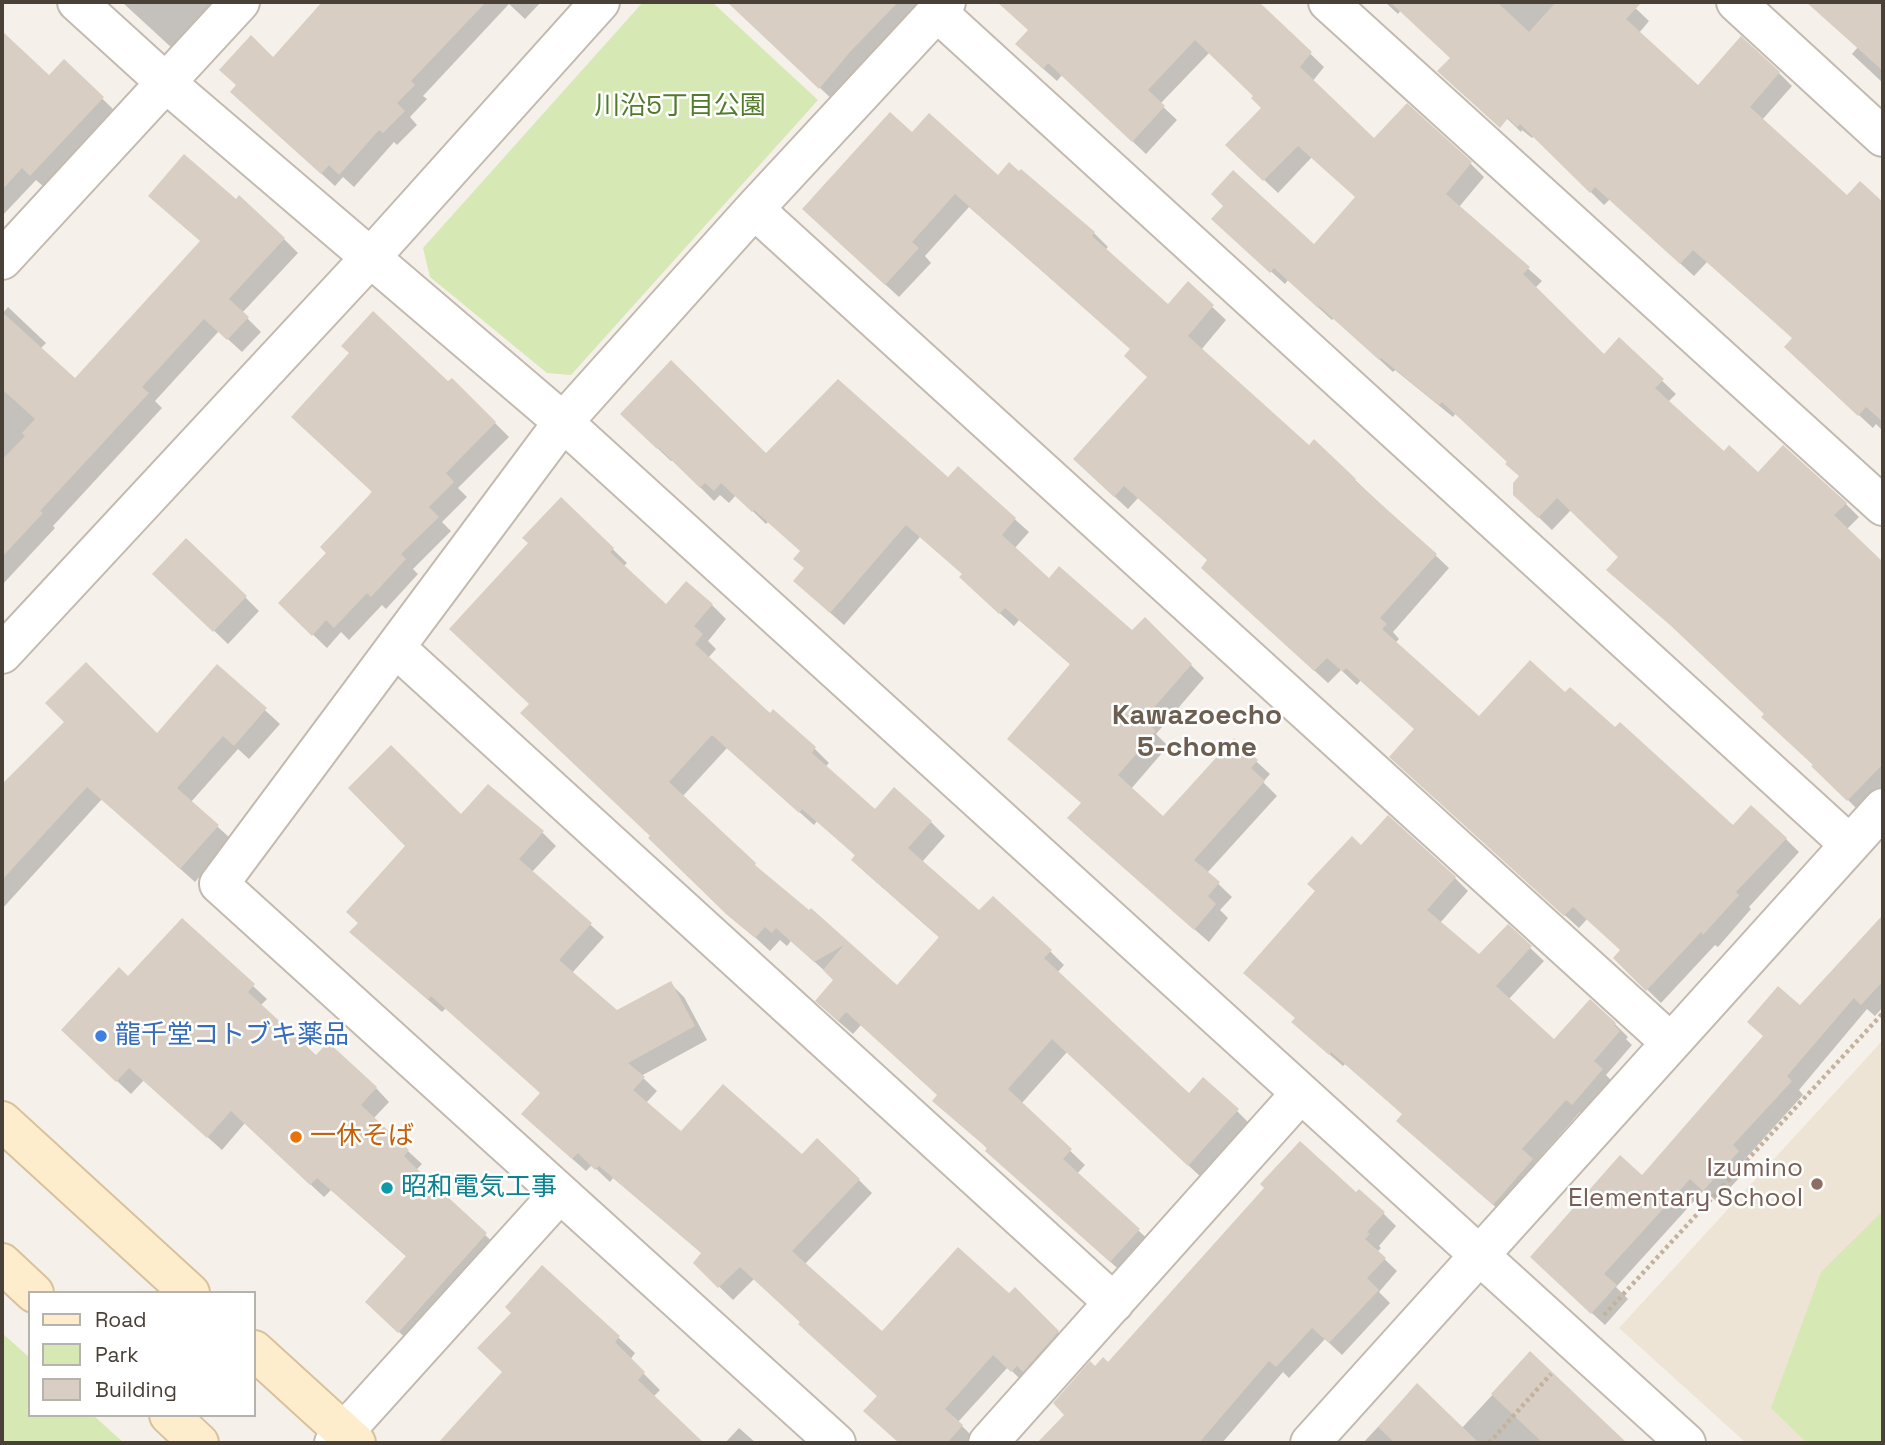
<!DOCTYPE html>
<meta charset="utf-8">
<style>
body{margin:0}
#map{position:relative;width:1885px;height:1445px;overflow:hidden;background:#f5f1ea;font-family:"Space Grotesk",sans-serif}
canvas{display:block}
.frame{position:absolute;inset:0;border:4px solid #494138;pointer-events:none}
.legend{position:absolute;left:28px;top:1291px;width:228px;height:126px;box-sizing:border-box;background:#fff;border:2px solid #b6b3af;margin:0;padding:9px 12px;list-style:none;font-size:21px;color:#494138}
.legend li{display:flex;align-items:center;gap:14px;height:35px}
.legend b{width:35px;border:2px solid #b6b3af}
</style>
<div id="map">
<canvas width="1885" height="1445"></canvas>
<div class="frame"></div>
<ul class="legend">
<li><b style="height:9px;background:#feedcc"></b>Road</li>
<li><b style="height:19px;background:#d6e8b4"></b>Park</li>
<li><b style="height:19px;background:#d9cec3"></b>Building</li>
</ul>
</div>
<script>
const ctx = document.querySelector('canvas').getContext('2d');
ctx.lineJoin = 'round';
function fill(path, color) {
  ctx.fillStyle = color;
  ctx.fill(path, 'evenodd');
}
function poly(rows) {
  const path = new Path2D();
  for (const r of rows) {
    path.moveTo(r[0], r[1]);
    for (let i = 2; i < r.length; i += 2) path.lineTo(r[i], r[i + 1]);
  }
  return path;
}
function stroke(path, color, width, dash) {
  ctx.strokeStyle = color;
  ctx.lineWidth = width;
  ctx.lineCap = dash ? 'butt' : 'round';
  ctx.setLineDash(dash || []);
  ctx.stroke(path);
}
function write(font, color, halo, rows, align = 'center') {
  ctx.font = font + ' "Space Grotesk","Noto Sans JP",sans-serif';
  ctx.lineWidth = 5;
  ctx.setLineDash([]);
  ctx.textBaseline = 'middle';
  ctx.strokeStyle = halo;
  ctx.fillStyle = color;
  for (const [text, x, y, turn = 0] of rows) {
    ctx.save();
    ctx.translate(x, y);
    ctx.rotate((+turn || 0) * Math.PI / 180);
    ctx.textAlign = isNaN(turn) ? turn : align;
    if (halo) ctx.strokeText(text, 0, 0);
    ctx.fillText(text, 0, 0);
    ctx.restore();
  }
}
const education = poly([
 [1883,1040,1883,1443,1746,1443,1619,1328]
]);
const green = poly([
 [643,2,712,2,818,100,571,375,547,373,430,277,423,248],
 [1883,1211,1883,1443,1807,1443,1771,1408,1821,1272],
 [2,1333,30,1358,30,1415,93,1415,124,1443,2,1443]
]);
const shadow = poly([
 [122,2,217,2,173,49],
 [325,2,541,2,525,19,509,4,423,96,427,99,410,117,417,125,397,145,394,142,354,187,343,177,335,186,246,105,274,59],
 [728,2,924,2,834,101],
 [1000,2,1257,2,1324,67,1312,82,1375,141,1471,164,1484,177,1459,207,1542,281,1535,288,1604,356,1619,340,1676,394,1668,402,1724,453,1758,475,1846,504,1859,517,1847,529,1862,564,1883,584,1883,791,1861,813,1814,766,1620,557,1571,510,1552,530,1529,508,1521,476,1509,462,1456,413,1453,417,1395,370,1393,372,1334,318,1332,320,1288,280,1285,284,1227,232,1314,246,1357,198,1312,157,1278,193,1227,145,1263,108,1255,96,1210,52,1160,104,1177,120,1146,154,1062,75,1057,81,1030,57,1030,31],
 [1385,2,1629,2,1649,21,1639,33,1698,87,1779,73,1792,86,1762,120,1847,198,1860,184,1883,205,1883,431,1876,424,1873,428,1799,360,1794,339,1707,262,1694,276,1610,199,1604,205,1534,136,1532,138,1522,130,1521,132,1448,62,1452,58,1401,10,1398,14],
 [1807,2,1883,2,1883,83,1852,54,1858,47],
 [2,33,49,78,64,61,115,111,44,187,36,180,2,216],
 [912,135,998,177,1021,171,1094,233,1108,247,1105,250,1168,307,1188,284,1226,320,1201,350,1309,447,1355,480,1449,568,1393,632,1399,639,1395,643,1479,719,1565,695,1733,827,1786,839,1799,852,1749,907,1751,909,1718,947,1715,945,1661,1003,1615,958,1622,950,1587,919,1579,928,1405,770,1416,730,1361,680,1357,685,1341,670,1328,683,1216,581,1209,561,1138,498,1128,509,1088,472,1149,378,1132,350,969,207,925,256,931,263,899,297,818,223],
 [284,239,298,253,242,313,261,332,242,352,219,331,155,401,162,408,53,526,55,528,2,585,2,314,8,307,46,343,40,349,75,381],
 [452,380,509,437,458,488,467,497,442,522,451,531,413,569,418,574,386,609,382,605,349,640,341,632,327,648,280,603,328,553],
 [635,427,766,456,948,480,958,468,1029,532,1014,549,1049,580,1132,632,1145,619,1204,678,1156,734,1168,746,1131,789,1164,819,1234,741,1270,774,1263,782,1277,796,1207,873,1232,897,1220,910,1228,918,1209,942,1083,832,1083,804,1009,739,1071,665,1019,620,1014,626,975,591,964,575,920,537,844,625,809,594,802,552,768,522,766,524,736,495,729,503,720,495,714,501,673,460,671,461],
 [561,499,627,563,623,567,666,607,712,605,726,619,708,641,716,649,708,658,770,716,773,712,815,749,829,763,825,767,876,811,931,822,945,836,922,862,979,913,1050,951,1064,965,1057,973,1189,1096,1237,1111,1251,1125,1203,1179,1067,1052,1021,1104,1085,1165,1077,1174,1153,1244,1125,1275,1002,1165,939,1096,861,1025,853,1034,831,1015,835,980,791,941,787,946,780,940,770,951,695,882,531,704,530,543],
 [727,748,814,825,817,821,856,856,853,860,867,874,940,938,897,988,769,879,682,797],
 [168,587,245,597,259,611,228,644],
 [217,666,280,724,249,759,238,749,191,802,232,840,195,882,102,799,2,909,2,787,67,722,157,735],
 [461,817,542,832,556,846,532,872,604,937,572,973,617,1012,670,983,684,997,707,1040,641,1076,657,1091,646,1103,682,1134,802,1157,859,1180,872,1193,805,1264,882,1333,1009,1296,1015,1290,1071,1345,1025,1384,1008,1367,958,1422,975,1439,972,1443,900,1443,879,1424,879,1396,754,1279,733,1300,695,1263,703,1254,613,1178,610,1182,592,1165,586,1171,536,1127,542,1094,446,1008,442,1012,365,945],
 [1361,847,1455,878,1468,891,1440,923,1479,956,1508,927,1544,961,1508,1000,1554,1042,1615,1024,1628,1037,1626,1039,1632,1045,1606,1075,1615,1084,1586,1117,1580,1112,1535,1163,1545,1173,1507,1217,1412,1134,1404,1115,1345,1064,1343,1066,1307,1035],
 [1883,915,1883,1007,1875,1016,1867,1009,1799,1090,1803,1095,1745,1159,1751,1165,1717,1202,1704,1190,1616,1287,1628,1299,1605,1325,1545,1270,1643,1177],
 [182,920,267,999,260,1006,316,1058,376,1088,389,1102,373,1119,422,1164,416,1170,499,1248,413,1345,381,1315,407,1257,331,1190,324,1197,245,1123,222,1150,144,1080,131,1094,76,1043,128,978],
 [1356,1195,1383,1213,1396,1226,1379,1246,1381,1248,1377,1252,1397,1271,1379,1292,1390,1303,1342,1355,1325,1339,1289,1378,1283,1372,1222,1443,1066,1443,1067,1415,1095,1368,1108,1364],
 [543,1267,635,1353,630,1360,660,1390,653,1397,702,1443,463,1443,451,1431,504,1372,513,1313],
 [1530,1354,1624,1443,1363,1443,1417,1385,1461,1429],
 [739,1428,756,1443,725,1443]
]);
const building = poly([
 [322,2,486,2,411,81,415,85,397,103,405,111,383,133,379,130,339,175,329,165,321,174,230,92,236,85,219,70,251,35,273,57],
 [727,2,898,2,850,52,819,89],
 [997,2,1259,2,1312,52,1300,67,1374,138,1407,103,1472,162,1446,194,1530,267,1523,274,1604,354,1619,337,1664,379,1655,388,1724,451,1729,445,1758,472,1783,445,1847,503,1834,515,1883,562,1883,764,1847,801,1811,766,1813,765,1761,717,1764,714,1670,625,1606,570,1618,557,1557,498,1538,518,1513,495,1513,483,1519,476,1505,464,1507,462,1442,402,1439,405,1381,358,1379,360,1319,306,1318,308,1274,268,1270,273,1211,219,1223,206,1211,194,1233,170,1314,244,1355,197,1298,146,1263,181,1225,145,1261,108,1251,98,1253,96,1195,40,1148,90,1165,106,1132,142,1048,63,1043,69,1015,44,1028,30],
 [1390,2,1497,2,1529,32,1556,2,1642,2,1626,19,1698,85,1741,36,1780,72,1750,107,1847,195,1860,181,1883,202,1883,422,1866,407,1858,416,1784,347,1792,338,1693,250,1680,264,1595,187,1590,193,1520,124,1517,127,1508,118,1500,128,1437,71,1450,58],
 [1806,2,1883,2,1883,71],
 [2,31,49,75,64,59,104,97,30,176,22,168,2,190],
 [890,112,912,132,929,113,998,175,1009,162,1019,171,1021,169,1095,232,1092,236,1168,304,1188,281,1214,305,1188,336,1309,445,1314,439,1356,479,1355,481,1437,554,1380,618,1387,624,1382,629,1479,716,1530,660,1565,692,1570,687,1615,727,1620,722,1733,825,1751,805,1787,838,1736,892,1739,895,1703,935,1701,932,1646,991,1613,958,1620,950,1573,907,1564,916,1389,757,1414,729,1346,668,1343,672,1327,658,1314,671,1201,568,1207,560,1175,531,1124,486,1114,497,1073,459,1147,377,1124,356,1130,349,955,194,912,242,919,248,885,285,802,209],
 [184,154,236,199,239,195,285,238,229,299,249,317,227,340,204,319,142,387,149,393,40,511,43,513,2,557,2,460,25,436,22,433,35,419,2,389,2,312,75,378,200,241,148,196],
 [373,311,448,381,452,378,496,422,446,473,454,482,429,507,439,517,401,554,406,559,371,597,367,593,334,628,326,620,312,636,278,603,326,553,320,547,372,492,291,417,349,353,341,346],
 [671,360,766,453,838,379,948,477,958,466,1016,518,1002,535,1049,578,1059,566,1132,630,1145,617,1192,664,1143,720,1156,731,1118,775,1163,816,1234,738,1258,760,1251,768,1265,781,1194,860,1220,882,1208,896,1216,904,1194,930,1067,818,1081,803,1007,739,1070,664,1005,608,999,614,959,577,962,574,906,525,830,613,793,581,804,568,793,559,800,551,754,510,752,512,721,483,714,491,705,483,700,488,658,447,657,449,620,414],
 [561,497,614,548,610,552,666,604,686,581,713,604,694,626,703,634,695,644,770,713,773,709,816,747,812,753,875,809,894,787,932,821,908,848,979,910,993,896,1052,950,1044,958,1189,1093,1203,1077,1239,1109,1188,1166,1052,1039,1008,1089,1072,1149,1063,1159,1140,1229,1110,1262,985,1151,987,1148,932,1101,937,1095,846,1012,838,1021,815,1001,833,980,823,970,844,945,814,962,776,928,772,933,765,927,755,938,726,914,648,838,650,836,520,713,529,704,449,629,528,543,522,538],
 [712,735,799,813,802,809,855,855,851,860,939,937,897,985,811,908,809,910,755,865,756,863,669,782],
 [186,538,247,596,213,632,152,574],
 [86,662,157,733,217,664,267,708,234,746,223,736,177,788,219,825,180,869,87,787,2,880,2,784,64,722,45,703],
 [391,745,461,814,488,784,544,831,519,859,592,923,559,960,617,1010,671,981,695,1026,628,1063,645,1077,633,1090,681,1131,723,1084,802,1154,817,1138,860,1179,792,1251,882,1331,958,1247,1009,1293,1015,1287,1059,1331,1023,1372,1017,1366,1011,1372,993,1355,945,1409,963,1425,947,1443,899,1443,863,1411,877,1396,798,1324,800,1322,740,1267,718,1288,693,1263,701,1253,599,1166,595,1170,578,1153,572,1159,521,1114,540,1093,431,996,428,1000,349,932,358,923,346,912,405,846,348,788],
 [1388,815,1456,877,1427,910,1479,954,1508,924,1532,946,1496,986,1554,1039,1590,999,1616,1023,1614,1025,1620,1031,1594,1061,1603,1069,1572,1105,1566,1100,1522,1149,1533,1159,1493,1205,1396,1121,1402,1114,1331,1052,1329,1055,1291,1022,1295,1018,1243,973,1315,891,1307,884,1352,836,1361,845],
 [1883,915,1883,981,1861,1005,1854,998,1787,1076,1792,1081,1733,1145,1739,1151,1703,1191,1690,1179,1604,1274,1617,1285,1591,1314,1530,1257,1620,1155,1642,1175,1763,1036,1747,1022,1778,986,1800,1005],
 [182,918,255,984,248,992,316,1055,328,1042,377,1087,361,1105,409,1150,404,1156,415,1167,487,1233,398,1333,365,1302,406,1256,317,1178,310,1185,231,1111,207,1138,129,1068,116,1082,61,1030,119,967,128,976],
 [1300,1141,1356,1192,1359,1189,1385,1212,1367,1232,1370,1234,1365,1239,1386,1258,1367,1278,1379,1290,1329,1343,1312,1328,1276,1367,1269,1361,1199,1443,1037,1443,1064,1415,1053,1403,1090,1361,1095,1366,1103,1357,1108,1362,1264,1188,1260,1184],
 [542,1265,620,1336,615,1342,645,1372,638,1380,704,1443,438,1443,502,1372,477,1348,511,1313,505,1307],
 [1530,1351,1627,1443,1543,1443,1491,1394],
 [1417,1383,1479,1443,1395,1443,1378,1427]
]);
const path = poly([
 [1604,1315,1883,1013],
 [1489,1443,1551,1374]
]);
const street = poly([
 [77,2,165,82,563,422,1686,1443],
 [1328,2,1883,506],
 [1736,2,1883,137],
 [937,12,1849,844],
 [754,209,1671,1043],
 [2,260,240,2],
 [396,648,1114,1303],
 [2,654,370,258,600,2],
 [334,1443,560,1193],
 [836,1443,219,884,563,422,754,209,946,2],
 [988,1443,1301,1093],
 [1310,1443,1883,808]
]);
const secondary = poly([
 [2,1121,190,1293],
 [2,1263,34,1293],
 [254,1350,356,1443],
 [169,1415,199,1443]
]);
const markers = [
 [101,1036,7,"#3f7fe0"],
 [296,1137,7,"#e8710a"],
 [1817,1184,7,"#8d6e63"],
 [387,1188,7,"#0f9aa8"]
];
const parkNames = [
 ["川沿5丁目公園",680,107]
];
const shopNames = [
 ["龍千堂コトブキ薬品",115,1036]
];
const foodNames = [
 ["一休そば",310,1137]
];
const educationNames = [
 ["Izumino",1803,1169],
 ["Elementary School",1803,1199]
];
const cultureNames = [
 ["昭和電気工事",401,1188]
];
const neighbourhoodNames = [
 ["Kawazoecho",1197,716],
 ["5-chome",1197,748]
];
fill(education, '#eee4d5');
fill(green, '#d6e8b4');
fill(shadow, '#0003');
fill(building, '#d9cec3');
stroke(street, '#c3bab0', 42);
stroke(secondary, '#d7c29d', 42);
stroke(path, '#c2b29e', 4.5, [3.5, 3.5]);
stroke(street, '#fff', 38);
stroke(secondary, '#feedcc', 38);
for (const [x, y, r, color] of markers) {
  const dot = new Path2D();
  dot.arc(x, y, r, 0, 2 * Math.PI);
  ctx.fillStyle = color;
  ctx.fill(dot);
  stroke(dot, '#fff', 2.5);
}
write('26px', '#517b2b', '#fff', parkNames);
write('26px', '#366cbe', '#fff', shopNames, 'left');
write('26px', '#c56008', '#fff', foodNames, 'left');
write('26px', '#785e54', '#fff', educationNames, 'right');
write('26px', '#0d838f', '#fff', cultureNames, 'left');
write('bold 28px', '#6c5e50', '#fff', neighbourhoodNames);
</script>
